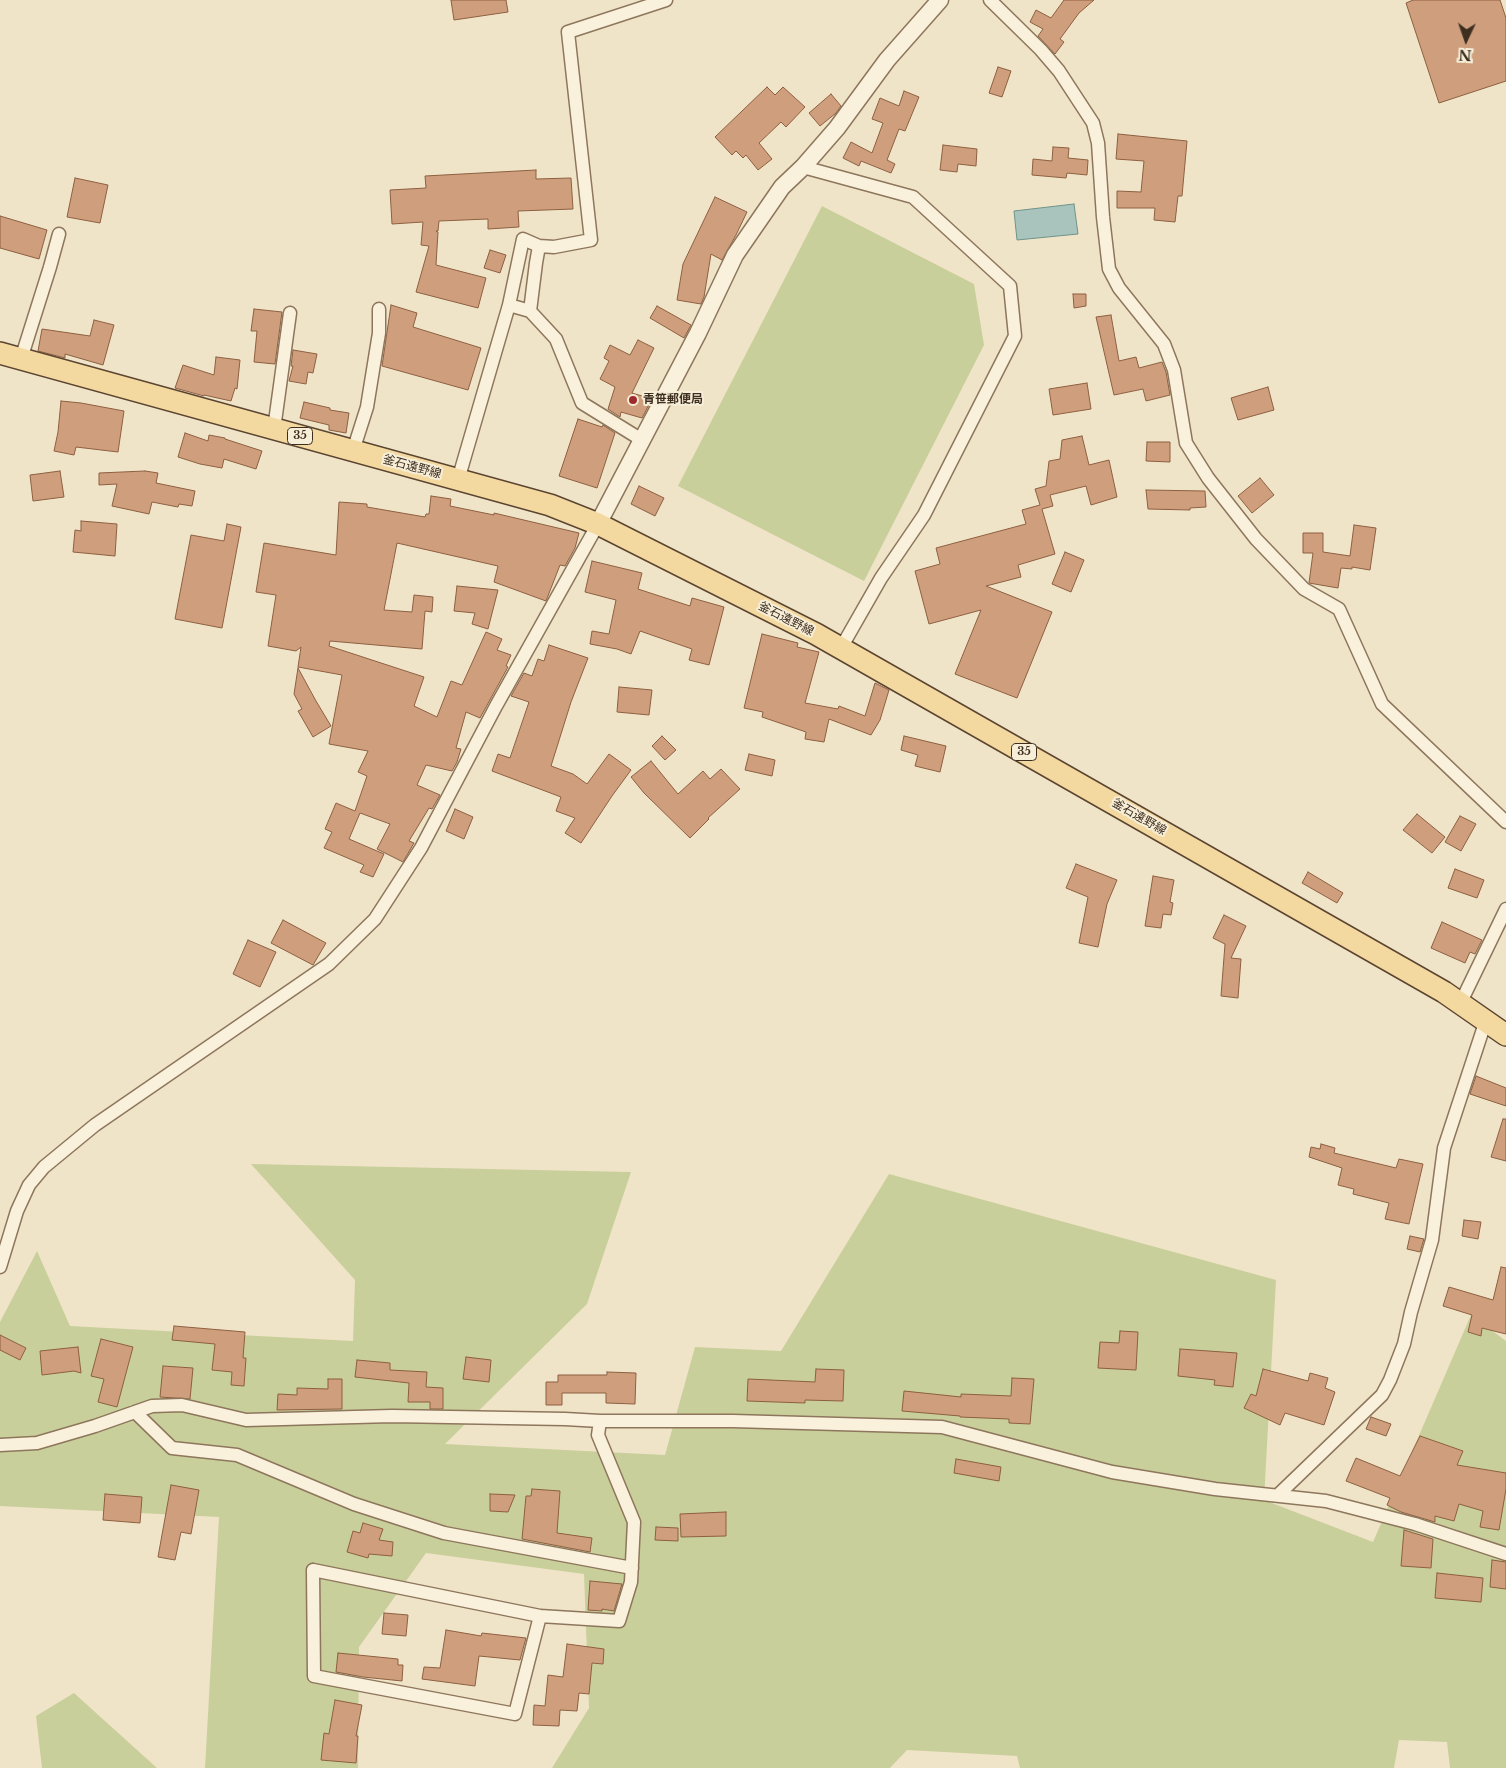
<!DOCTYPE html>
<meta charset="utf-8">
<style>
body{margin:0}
#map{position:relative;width:1506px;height:1768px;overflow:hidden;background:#f0e4c8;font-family:"Libre Baskerville",serif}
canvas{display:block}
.north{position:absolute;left:1441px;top:15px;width:50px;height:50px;-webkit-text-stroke:4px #f7eed8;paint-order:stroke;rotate:183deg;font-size:14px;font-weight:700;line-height:20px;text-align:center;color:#3d2e20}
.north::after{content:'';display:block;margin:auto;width:18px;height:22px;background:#3d2e20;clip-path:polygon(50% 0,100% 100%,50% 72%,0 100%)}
</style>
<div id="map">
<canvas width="1506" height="1768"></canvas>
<div class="north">N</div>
</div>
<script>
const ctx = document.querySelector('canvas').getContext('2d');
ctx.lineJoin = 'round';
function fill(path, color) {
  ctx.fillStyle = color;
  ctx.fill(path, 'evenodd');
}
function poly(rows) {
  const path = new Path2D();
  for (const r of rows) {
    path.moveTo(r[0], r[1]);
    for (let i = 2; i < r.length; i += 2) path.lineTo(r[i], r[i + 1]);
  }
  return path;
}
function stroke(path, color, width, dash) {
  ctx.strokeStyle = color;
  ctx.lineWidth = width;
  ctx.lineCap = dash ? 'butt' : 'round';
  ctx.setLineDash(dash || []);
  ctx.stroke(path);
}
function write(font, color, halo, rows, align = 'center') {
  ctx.font = font + ' "Libre Baskerville","Noto Sans JP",serif';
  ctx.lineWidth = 4;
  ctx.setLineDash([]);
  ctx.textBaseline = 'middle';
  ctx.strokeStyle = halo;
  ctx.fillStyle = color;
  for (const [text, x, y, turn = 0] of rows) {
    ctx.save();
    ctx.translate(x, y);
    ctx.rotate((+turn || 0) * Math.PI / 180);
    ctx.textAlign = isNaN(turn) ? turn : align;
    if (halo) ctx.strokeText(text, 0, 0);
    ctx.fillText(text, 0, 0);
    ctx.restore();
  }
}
const green = poly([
 [822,206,974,284,984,345,864,581,678,486],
 [251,1164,631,1172,587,1304,445,1444,665,1455,695,1347,781,1351,889,1174,1276,1280,1264,1500,1373,1542,1471,1315,1506,1341,1506,1768,1450,1768,1447,1742,1399,1740,1394,1768,1020,1768,1017,1756,907,1750,890,1768,552,1768,589,1708,584,1574,426,1553,359,1647,358,1768,205,1768,219,1517,0,1506,0,1322,37,1251,70,1326,353,1341,355,1280],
 [74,1693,157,1768,42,1768,36,1716]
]);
const water = poly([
 [1074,204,1078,234,1017,240,1014,211,1074,204]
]);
const building = poly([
 [451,0,506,0,508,12,454,20,451,0],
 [1064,0,1094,0,1079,13,1060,39,1064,42,1055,54,1038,36,1043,29,1030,22,1036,10,1051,18,1064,0],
 [1413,0,1500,0,1506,18,1506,81,1439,103,1406,3,1413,0],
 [998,67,1011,71,1002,97,989,93,998,67],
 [767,87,775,95,783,87,805,107,786,127,781,122,759,143,772,159,758,170,746,155,743,158,736,151,732,155,715,137,767,87],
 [904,91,919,97,905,131,899,129,887,160,895,164,891,173,861,161,859,166,843,158,851,142,872,153,883,123,872,119,880,98,899,106,904,91],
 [831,94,841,106,836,113,820,126,809,113,831,94],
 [1118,134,1187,141,1182,196,1178,196,1175,222,1154,220,1155,208,1117,208,1117,191,1141,192,1144,161,1116,159,1118,134],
 [943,145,977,149,976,166,958,164,957,172,940,170,943,145],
 [1053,147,1069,148,1068,158,1088,160,1087,175,1067,173,1066,178,1032,175,1033,159,1052,161,1053,147],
 [536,170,536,179,571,178,573,209,518,211,519,227,488,229,488,219,439,221,438,231,436,231,438,232,436,265,486,278,478,308,416,292,429,246,421,245,423,222,392,224,390,190,426,188,425,176,536,170],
 [75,178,108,185,100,223,67,217,75,178],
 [715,197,747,212,736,235,722,260,711,254,704,297,701,304,677,300,683,264,715,197],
 [0,216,47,230,39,259,0,248,0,216],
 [490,250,506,255,500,273,484,268,490,250],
 [1073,294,1086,294,1086,306,1074,308,1073,294],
 [391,305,417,313,413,327,481,348,468,390,382,366,391,305],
 [657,306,691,325,684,338,650,318,657,306],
 [254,309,282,312,275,364,254,362,257,331,251,331,254,309],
 [1111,315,1119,361,1136,357,1139,368,1162,362,1166,372,1170,395,1146,401,1143,389,1114,395,1096,317,1111,315],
 [94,320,114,325,103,365,65,354,65,358,38,351,42,329,90,336,94,320],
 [638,340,654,348,632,393,652,399,642,418,621,412,620,417,608,409,615,387,600,379,609,361,604,358,610,345,630,355,638,340],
 [293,350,317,354,313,373,308,372,306,384,289,381,293,366,291,366,293,350],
 [216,357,240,360,237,389,235,388,231,401,204,395,204,396,175,388,183,365,214,375,216,357],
 [1087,383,1091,409,1053,415,1049,389,1087,383],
 [1268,387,1274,410,1238,420,1231,398,1268,387],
 [61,401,81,403,124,411,118,452,76,447,74,455,54,451,58,432,61,401],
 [304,402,330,408,330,410,349,413,346,433,329,430,329,425,300,418,304,402],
 [578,419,602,427,603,425,615,433,597,488,559,476,578,419],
 [185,433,208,441,209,435,225,438,225,439,262,451,256,469,224,459,222,468,200,464,178,457,185,433],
 [1082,436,1089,465,1109,460,1117,497,1091,505,1086,486,1050,495,1053,506,1042,509,1055,554,1018,565,1021,577,986,586,1052,612,1017,698,955,674,981,610,929,624,915,571,940,564,936,548,1026,524,1022,510,1040,505,1035,489,1046,486,1049,461,1060,459,1062,440,1082,436],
 [1147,442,1170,442,1170,462,1146,461,1147,442],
 [60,471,64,497,33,501,30,475,60,471],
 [145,471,158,473,156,483,195,491,192,506,179,504,178,507,152,502,149,514,112,506,117,484,99,485,99,473,145,471],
 [1260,478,1274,495,1252,513,1238,496,1260,478],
 [639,486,664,498,655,516,631,504,639,486],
 [1146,490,1205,491,1206,507,1190,508,1190,510,1148,509,1146,490],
 [431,496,451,499,450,506,494,515,494,513,579,533,575,548,565,566,560,565,546,601,494,582,498,566,397,543,384,610,412,612,414,595,433,597,432,612,425,611,422,649,330,641,329,646,424,677,414,706,437,717,451,681,462,685,486,632,502,639,497,650,511,655,506,666,508,667,480,718,466,712,456,748,461,749,457,762,452,771,426,765,417,785,440,795,432,809,429,808,409,841,414,843,403,862,377,849,390,824,360,813,349,839,384,854,373,877,360,872,364,865,324,848,332,832,325,829,336,803,355,811,367,776,358,772,368,751,329,744,342,675,298,667,301,647,296,651,268,646,276,595,256,592,264,543,336,555,339,502,367,504,367,507,425,517,426,514,429,514,431,496],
 [81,521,117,524,115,556,73,552,75,530,81,531,81,521],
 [227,524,241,527,222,628,175,619,191,535,224,541,227,524],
 [1354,525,1376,528,1370,570,1352,567,1352,569,1341,568,1338,588,1309,583,1313,553,1303,553,1303,533,1323,533,1323,552,1350,556,1354,525],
 [1065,552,1084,560,1071,592,1052,584,1065,552],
 [592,561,642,573,638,589,690,606,692,598,724,607,709,665,689,660,692,649,640,631,631,654,617,649,590,644,592,631,609,634,616,600,585,592,592,561],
 [457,586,498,590,488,629,472,624,475,613,454,611,457,586],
 [762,634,798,643,797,647,819,652,805,703,838,709,839,706,865,716,875,683,889,690,880,720,871,735,829,719,824,742,805,739,806,732,762,717,763,712,744,708,762,634],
 [549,645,588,658,571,702,551,766,573,774,587,784,609,754,631,770,612,796,581,843,565,833,575,818,556,811,561,797,492,771,498,754,510,758,529,702,511,696,524,673,532,676,538,659,544,661,549,645],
 [298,668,316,701,331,726,313,737,298,711,302,709,294,694,298,668],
 [619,687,652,690,649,715,617,712,619,687],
 [662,736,676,750,665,760,652,746,662,736],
 [904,736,946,746,940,772,915,766,918,755,901,750,904,736],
 [749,754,775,760,772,776,745,770,749,754],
 [651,761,678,794,703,771,710,779,721,769,740,789,708,818,709,819,690,838,644,793,631,777,651,761],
 [455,809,473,817,464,839,446,831,455,809],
 [1417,814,1445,837,1432,853,1403,830,1417,814],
 [1460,816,1476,824,1461,851,1445,842,1460,816],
 [1076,864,1117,880,1107,904,1098,947,1079,943,1088,897,1066,888,1076,864],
 [1455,869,1484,880,1477,898,1448,888,1455,869],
 [1308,872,1343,893,1337,903,1302,883,1308,872],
 [1153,876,1174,880,1170,902,1173,903,1171,915,1163,914,1161,928,1145,926,1153,876],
 [1224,915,1246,926,1231,958,1241,959,1238,998,1221,996,1225,944,1213,938,1224,915],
 [283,920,326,943,313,965,271,943,283,920],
 [1442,922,1482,940,1475,954,1470,952,1465,963,1431,948,1442,922],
 [248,940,276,952,260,987,233,974,248,940],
 [1476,1076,1506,1088,1506,1106,1470,1094,1476,1076],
 [1503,1119,1506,1119,1506,1161,1491,1157,1503,1119],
 [1321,1144,1335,1148,1334,1153,1396,1168,1399,1159,1423,1164,1409,1224,1385,1219,1389,1203,1353,1194,1354,1189,1338,1185,1342,1168,1309,1157,1311,1147,1320,1149,1321,1144],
 [1464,1220,1481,1222,1478,1239,1462,1236,1464,1220],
 [1410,1236,1424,1239,1420,1252,1407,1249,1410,1236],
 [1501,1267,1506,1268,1506,1334,1482,1328,1481,1336,1468,1332,1472,1315,1443,1306,1449,1287,1493,1300,1501,1267],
 [174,1326,245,1332,243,1358,246,1358,244,1386,231,1385,232,1372,212,1370,215,1344,172,1340,174,1326],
 [1120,1331,1138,1332,1136,1370,1098,1368,1100,1342,1119,1343,1120,1331],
 [0,1335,26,1348,20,1360,0,1350,0,1335],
 [101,1339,133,1347,117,1407,98,1402,104,1379,91,1376,101,1339],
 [78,1347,81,1373,74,1371,42,1375,40,1351,78,1347],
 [1180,1349,1237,1353,1233,1387,1214,1385,1215,1380,1178,1376,1180,1349],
 [466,1357,491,1360,489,1382,463,1379,466,1357],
 [357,1360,390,1363,390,1370,427,1372,426,1387,443,1388,443,1409,430,1409,430,1402,408,1402,409,1383,355,1377,357,1360],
 [163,1366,193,1368,190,1399,160,1397,163,1366],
 [816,1369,844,1370,843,1401,805,1400,805,1403,747,1401,748,1379,815,1382,816,1369],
 [1263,1369,1308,1381,1310,1373,1328,1378,1325,1388,1335,1392,1324,1425,1285,1413,1280,1425,1244,1408,1251,1394,1256,1396,1263,1369],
 [607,1372,636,1373,635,1404,606,1403,606,1393,562,1393,562,1405,546,1405,546,1382,558,1382,558,1375,607,1375,607,1372],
 [1012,1378,1034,1379,1030,1424,1009,1423,1009,1419,960,1417,960,1416,902,1411,904,1391,961,1397,961,1394,1011,1396,1012,1378],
 [328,1379,342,1379,342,1409,277,1410,278,1394,297,1395,297,1388,328,1389,328,1379],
 [1371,1417,1391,1424,1386,1436,1366,1429,1371,1417],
 [1420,1436,1463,1451,1457,1465,1506,1473,1506,1489,1499,1530,1480,1527,1483,1511,1459,1504,1454,1521,1435,1516,1435,1522,1401,1512,1387,1505,1390,1498,1346,1481,1356,1458,1400,1476,1420,1436],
 [956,1459,1001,1467,999,1481,954,1473,956,1459],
 [171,1485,199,1490,191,1534,181,1532,175,1560,158,1557,171,1485],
 [532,1489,560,1491,557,1533,592,1538,590,1552,522,1539,526,1496,531,1496,532,1489],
 [105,1494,142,1497,140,1523,103,1520,105,1494],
 [490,1494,515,1495,508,1512,490,1511,490,1494],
 [726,1512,726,1536,681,1537,680,1514,726,1512],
 [363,1523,383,1529,379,1540,393,1542,392,1556,369,1554,368,1558,347,1552,353,1531,360,1533,363,1523],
 [656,1527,678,1528,678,1541,655,1540,656,1527],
 [1404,1530,1433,1539,1431,1568,1401,1566,1404,1530],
 [1492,1560,1506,1562,1506,1589,1490,1587,1492,1560],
 [1437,1573,1483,1578,1481,1602,1435,1598,1437,1573],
 [590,1581,622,1584,614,1611,602,1609,602,1611,588,1610,590,1581],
 [384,1613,408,1615,406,1636,382,1634,384,1613],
 [446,1630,481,1636,482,1633,526,1638,520,1660,479,1656,475,1686,422,1679,424,1667,440,1668,446,1630],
 [567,1644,604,1649,603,1664,592,1663,589,1694,579,1693,577,1711,560,1710,559,1726,533,1725,534,1705,545,1706,548,1675,563,1677,567,1644],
 [338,1653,398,1659,398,1665,403,1665,402,1681,363,1677,336,1672,338,1653],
 [335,1700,362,1705,356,1736,358,1736,356,1763,321,1760,324,1733,329,1734,335,1700]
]);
const minor = poly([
 [990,0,1041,50,1059,71,1093,123,1098,143,1103,217,1109,269,1119,288,1164,344,1174,370,1186,443,1208,478,1256,539,1304,589,1339,609,1382,704,1506,822],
 [803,167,913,197,1010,286,1015,336,924,515,881,578,841,648],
 [509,305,523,239,539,246],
 [21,359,50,267,59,234],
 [274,429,290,313],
 [642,440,582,403,556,339,530,311,536,263,539,246,554,247,591,240,568,32,666,0],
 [353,451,367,407,379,333,379,309],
 [458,480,509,305,530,311],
 [1461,1002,1506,909],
 [0,1267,17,1211,29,1185,44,1167,95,1125,329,964,375,919,421,848,496,706,598,524],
 [135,1412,172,1448,237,1455,354,1504,444,1533,632,1568],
 [0,1445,37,1443,95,1426,152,1406,182,1405,246,1420,392,1416,565,1419,600,1421,733,1421,942,1427,1112,1472,1215,1489,1326,1501,1415,1524,1506,1554],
 [1278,1495,1382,1395,1390,1380,1404,1344,1411,1312,1432,1240,1444,1148,1486,1020],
 [313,1570,540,1616,515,1714,314,1676,313,1570],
 [540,1616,619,1621,631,1582,634,1522,598,1435,600,1421]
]);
const tertiary = poly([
 [598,524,698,333,735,255,782,187,803,167,837,128,887,60,940,0]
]);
const primary = poly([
 [0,353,550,505,598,524,816,634,1444,992,1506,1035]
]);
const markers = [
 [633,400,5,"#9e2a2b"]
];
const shields = [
 [300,436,25],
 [1024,752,25]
];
const shieldNames = [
 ["35",300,436],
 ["35",1024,752]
];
const poiNames = [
 ["青笹郵便局",643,400]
];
const streetNames = [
 ["釜石遠野線",412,467,15],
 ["釜石遠野線",786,619,27],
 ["釜石遠野線",1139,817,30]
];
fill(green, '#c9cf9b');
fill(water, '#a9c4bc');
stroke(water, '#6f938a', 1);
fill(building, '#cf9f7d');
stroke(building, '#8d5f41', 1);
stroke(minor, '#8d765c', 15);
stroke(tertiary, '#8d765c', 19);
stroke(primary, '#5b4430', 24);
stroke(minor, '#faf1dc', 12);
stroke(tertiary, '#faf1dc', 16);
stroke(primary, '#f3d9a0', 21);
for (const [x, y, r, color] of markers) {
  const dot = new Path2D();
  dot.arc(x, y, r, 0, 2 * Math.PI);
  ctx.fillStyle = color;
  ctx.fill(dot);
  stroke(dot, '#f7eed8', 2);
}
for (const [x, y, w] of shields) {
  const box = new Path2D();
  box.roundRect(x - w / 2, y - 8.5, w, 17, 4);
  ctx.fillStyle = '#f7eed8';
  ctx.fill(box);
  stroke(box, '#3d2e20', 1);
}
write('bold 11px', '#3d2e20', null, shieldNames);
write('bold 12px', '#3d2e20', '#f7eed8', poiNames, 'left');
write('12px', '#3d2e20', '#f7eed8', streetNames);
</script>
